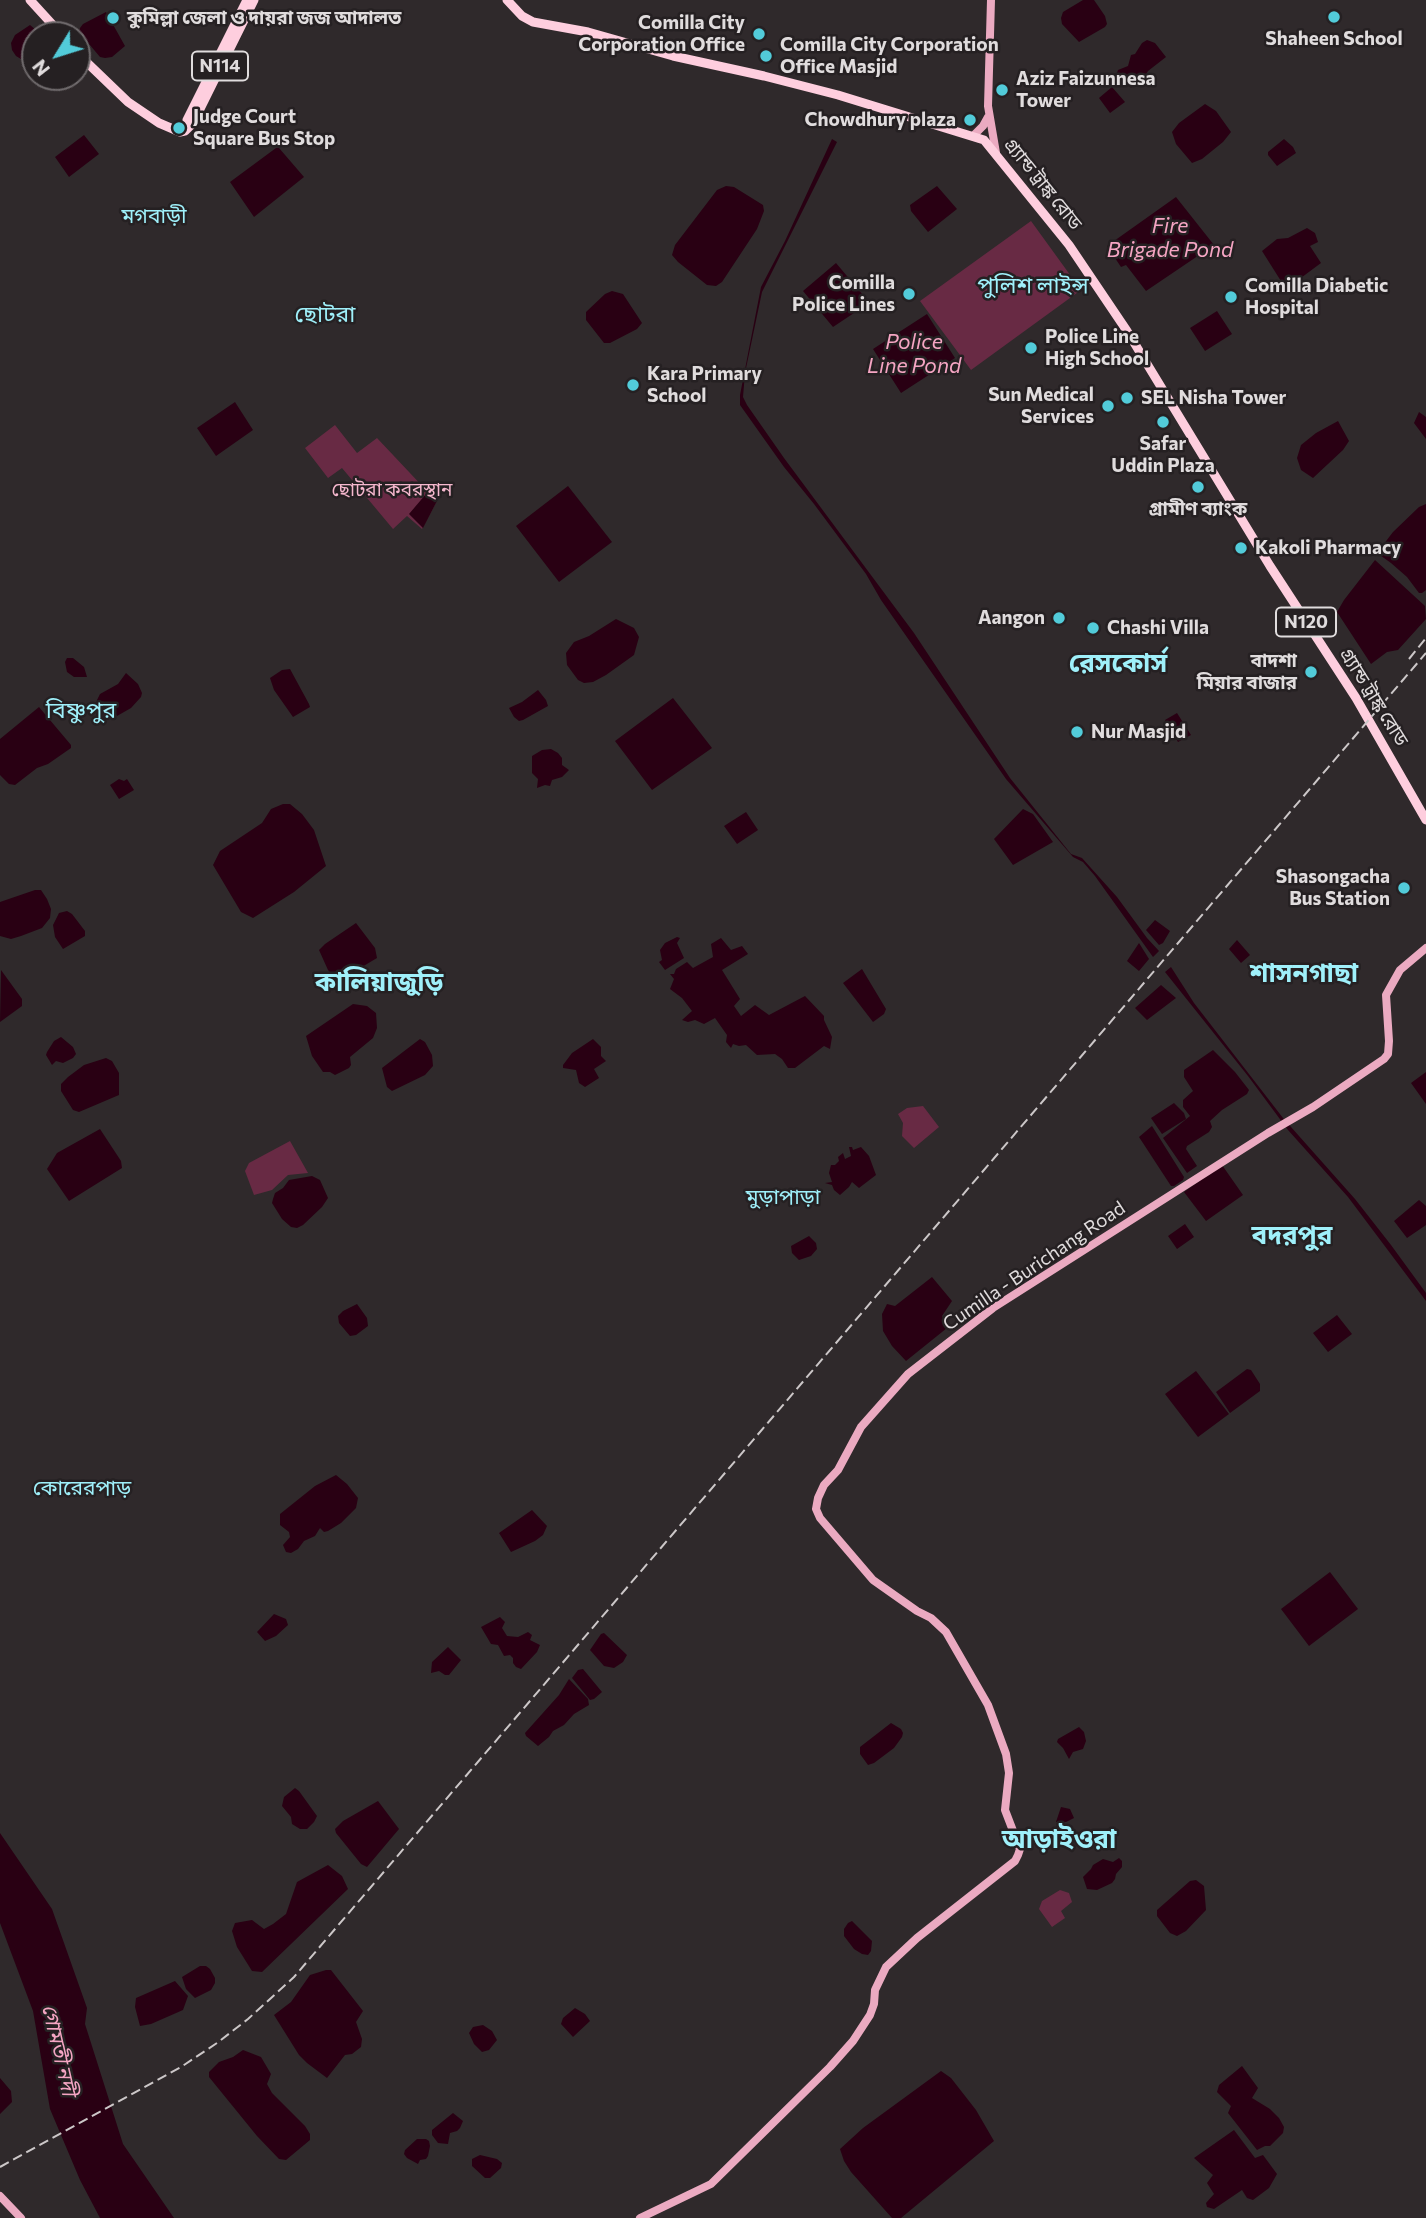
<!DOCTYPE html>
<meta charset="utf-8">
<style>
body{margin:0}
#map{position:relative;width:1426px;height:2218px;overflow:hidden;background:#2f292b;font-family:Commissioner,sans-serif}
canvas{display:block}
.north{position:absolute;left:21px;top:21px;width:70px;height:70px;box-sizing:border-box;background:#252022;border:2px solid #706b6d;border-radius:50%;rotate:232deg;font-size:19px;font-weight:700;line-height:28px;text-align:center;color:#e0dcdd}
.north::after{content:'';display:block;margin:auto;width:24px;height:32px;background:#52cbd9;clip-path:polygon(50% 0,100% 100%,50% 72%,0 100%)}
</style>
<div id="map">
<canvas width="1426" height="2218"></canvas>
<div class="north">N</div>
</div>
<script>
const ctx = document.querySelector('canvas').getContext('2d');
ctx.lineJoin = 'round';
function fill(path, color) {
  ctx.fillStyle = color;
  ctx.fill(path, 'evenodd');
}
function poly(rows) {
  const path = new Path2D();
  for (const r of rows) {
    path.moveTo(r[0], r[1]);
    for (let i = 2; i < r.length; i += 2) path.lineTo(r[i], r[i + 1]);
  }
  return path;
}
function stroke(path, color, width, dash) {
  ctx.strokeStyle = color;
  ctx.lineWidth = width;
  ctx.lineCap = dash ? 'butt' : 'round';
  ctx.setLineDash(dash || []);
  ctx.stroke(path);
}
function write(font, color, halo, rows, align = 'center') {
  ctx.font = font + ' Commissioner,"Noto Sans Bengali",sans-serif';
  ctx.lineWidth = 5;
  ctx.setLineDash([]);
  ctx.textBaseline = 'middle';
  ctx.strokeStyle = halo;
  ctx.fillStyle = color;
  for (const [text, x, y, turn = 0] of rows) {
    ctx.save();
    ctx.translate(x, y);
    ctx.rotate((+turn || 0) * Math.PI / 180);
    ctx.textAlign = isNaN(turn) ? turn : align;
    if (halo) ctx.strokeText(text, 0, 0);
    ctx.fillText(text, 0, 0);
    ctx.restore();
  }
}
const green = poly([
 [1031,221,1081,290,971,370,920,301],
 [335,425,357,453,377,438,426,490,438,499,422,529,407,516,393,529,342,468,328,478,305,448],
 [923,1106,939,1127,914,1148,902,1136,903,1123,898,1114,907,1108],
 [290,1141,308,1173,288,1175,272,1190,254,1195,245,1171,249,1163],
 [1060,1890,1069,1893,1072,1902,1061,1911,1065,1918,1052,1927,1039,1909,1042,1901]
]);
const water = poly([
 [1083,0,1094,0,1105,16,1107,24,1105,27,1079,42,1062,24,1061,18,1063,12],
 [106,12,125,46,112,57,105,58,100,57,79,32,80,28,83,24],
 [30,25,42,35,35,35,35,62,26,62,16,56,12,50,11,43,15,35],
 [1147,40,1155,43,1166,57,1148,71,1142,81,1133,84,1131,88,1126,78,1117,73,1118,70,1128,66,1131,55,1135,54,1142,43],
 [1112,87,1125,102,1110,113,1099,98],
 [1205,104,1216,111,1231,132,1223,142,1202,159,1192,163,1176,144,1172,132,1179,123],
 [84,135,99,154,69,177,55,157],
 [832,139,837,142,762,292,745,373,743,397,747,405,784,458,914,633,1010,778,1071,854,1082,858,1117,897,1147,938,1159,951,1153,957,1095,876,1083,862,1073,857,1006,779,881,600,866,574,814,504,784,467,740,405,740,395,761,287,785,241],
 [1284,139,1293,147,1296,153,1277,166,1268,155,1268,152],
 [276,148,279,148,304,177,254,217,230,182],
 [726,186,734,187,763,205,764,211,757,229,722,282,716,286,707,285,678,262,672,255,675,245,717,190],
 [937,186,957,209,928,232,911,211,910,205],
 [1176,197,1214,245,1146,291,1126,265,1121,267,1107,246],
 [1307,228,1315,233,1318,242,1310,246,1321,263,1286,289,1262,251,1277,239,1288,238],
 [836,263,863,295,863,299,860,309,833,327,803,291],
 [612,291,623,294,642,323,637,329,610,343,604,343,586,320,586,312,605,294],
 [1217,311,1232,334,1205,351,1190,328],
 [927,314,955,358,901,393,873,349],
 [235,402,253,430,216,456,197,428],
 [1419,412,1426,417,1426,439,1414,423],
 [1338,421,1349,441,1343,450,1313,478,1301,470,1297,458,1301,445,1316,433],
 [568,486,612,542,559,582,516,526],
 [426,494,437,501,423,528,409,514],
 [1426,504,1426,590,1422,593,1419,593,1407,577,1391,563,1377,553,1393,532,1419,507],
 [1375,560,1425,606,1426,619,1398,650,1387,652,1371,664,1337,612,1344,600],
 [616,619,634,628,639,637,634,655,606,675,593,682,584,683,578,680,567,665,566,653,574,642,589,636],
 [73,658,84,667,87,677,74,677,67,672,65,662,67,658],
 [290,669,309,704,310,707,293,717,274,690,270,678,282,670],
 [126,673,138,684,142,693,141,697,131,708,117,716,111,705,103,708,97,700,100,694,118,684],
 [538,690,546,700,548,706,523,720,519,721,514,717,509,708,522,702],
 [673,698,712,748,652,790,615,741],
 [39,707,71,745,71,748,48,764,37,768,15,785,9,784,0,775,0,739],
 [1177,713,1191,735,1178,742,1165,720],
 [551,749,558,753,562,758,562,765,569,770,562,777,552,780,550,786,545,785,537,788,538,779,532,773,532,756,542,750],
 [119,779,124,781,127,779,134,790,119,799,110,785],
 [283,804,290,804,302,814,314,830,326,866,294,892,253,918,241,912,213,865,220,851,262,823,271,809],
 [1023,809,1033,814,1053,842,1013,865,994,839],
 [746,812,758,830,737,844,724,826],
 [35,890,41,890,47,899,51,909,50,918,42,928,21,936,11,939,0,936,0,902],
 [67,911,72,914,85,931,85,936,63,949,55,937,53,925,59,913],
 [1155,920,1170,931,1163,943,1159,945,1146,930],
 [356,923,375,948,377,958,340,980,334,977,328,970,319,950,325,944],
 [677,937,680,938,677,943,684,958,665,970,659,962,662,960,660,950,665,943],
 [721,938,731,950,742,946,748,954,722,970,740,999,734,1006,741,1016,755,1005,769,1015,805,996,824,1016,824,1020,832,1037,830,1049,824,1046,795,1068,788,1068,782,1059,775,1054,757,1055,746,1045,739,1046,733,1044,731,1048,726,1042,727,1035,715,1018,704,1024,695,1020,688,1022,682,1020,692,1011,682,998,670,989,674,979,670,974,674,974,676,969,687,962,693,968,713,957,711,944],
 [1237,940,1250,955,1241,963,1229,949],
 [1139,943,1149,959,1139,971,1127,961],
 [1171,967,1194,1003,1283,1118,1355,1199,1391,1245,1426,1293,1426,1301,1348,1197,1288,1130,1248,1076,1165,972],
 [862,969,886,1009,884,1014,873,1022,843,983],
 [1,970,22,999,22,1006,0,1022],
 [1161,985,1176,998,1147,1020,1135,1008],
 [353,1004,367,1006,376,1013,377,1028,373,1038,350,1057,351,1065,349,1068,335,1075,330,1072,323,1072,312,1056,306,1036],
 [61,1037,73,1047,76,1054,73,1058,63,1063,56,1061,52,1065,46,1055,47,1052,54,1041],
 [420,1039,425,1042,432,1055,433,1066,425,1075,392,1091,387,1087,382,1068],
 [593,1039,601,1047,601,1056,606,1061,594,1069,599,1078,585,1087,579,1083,576,1070,563,1068,563,1065,572,1053],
 [1213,1050,1235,1072,1249,1090,1247,1094,1222,1110,1210,1121,1212,1127,1209,1132,1187,1146,1186,1149,1197,1166,1187,1173,1163,1138,1190,1116,1183,1107,1183,1100,1193,1091,1184,1077,1184,1070],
 [106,1058,112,1061,119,1073,119,1095,79,1112,73,1110,61,1091,61,1084,68,1077,84,1065],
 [1426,1072,1426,1104,1411,1083],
 [1174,1103,1184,1113,1186,1119,1162,1134,1151,1118],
 [1152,1126,1184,1177,1183,1180,1174,1186,1171,1186,1139,1137],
 [100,1129,121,1161,122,1168,69,1201,47,1169,57,1153],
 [849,1147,852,1147,853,1150,861,1147,869,1156,876,1175,859,1188,852,1182,849,1187,840,1195,834,1190,832,1185,825,1183,832,1182,829,1173,831,1165,835,1165,839,1161,838,1157,843,1153,845,1159,851,1156],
 [1222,1165,1243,1195,1206,1221,1184,1192],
 [312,1176,320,1180,328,1198,322,1207,303,1225,297,1228,291,1227,282,1219,272,1203,273,1199,275,1193,283,1188,289,1180],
 [1419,1200,1426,1206,1426,1225,1407,1238,1394,1221],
 [1185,1224,1194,1237,1177,1249,1168,1236],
 [809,1236,816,1243,817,1249,811,1256,799,1260,792,1253,791,1246],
 [932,1277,952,1301,942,1316,947,1328,906,1361,892,1346,883,1331,882,1314,887,1304,895,1306],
 [357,1304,367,1318,368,1326,356,1335,350,1336,339,1323,338,1316,343,1311],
 [1337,1315,1352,1334,1328,1352,1313,1333],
 [1247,1369,1251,1370,1260,1384,1260,1391,1230,1413,1216,1392],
 [1196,1371,1229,1414,1198,1437,1165,1394],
 [336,1475,347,1484,358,1498,356,1508,341,1523,328,1531,324,1532,320,1528,315,1536,304,1541,298,1549,291,1553,286,1552,283,1545,290,1537,289,1532,280,1525,280,1514,315,1486],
 [532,1510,547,1526,543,1535,535,1541,511,1552,499,1533],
 [1330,1572,1358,1609,1309,1646,1281,1609],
 [274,1614,286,1619,288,1625,276,1636,265,1641,257,1632],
 [500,1617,505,1622,502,1628,507,1636,518,1637,528,1632,532,1635,530,1640,540,1645,537,1652,521,1669,516,1667,513,1663,513,1658,510,1655,504,1656,498,1645,491,1644,481,1627],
 [604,1633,627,1655,623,1662,614,1668,604,1666,590,1650,601,1634],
 [448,1647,461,1660,449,1675,445,1675,439,1671,431,1673,432,1662],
 [583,1669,602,1692,594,1699,590,1700,572,1678,578,1670],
 [569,1679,588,1699,589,1705,574,1714,564,1725,553,1731,549,1737,538,1746,526,1736,525,1733,559,1695],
 [891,1723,901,1729,903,1733,902,1737,894,1748,874,1763,868,1765,860,1754,860,1747],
 [1079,1727,1084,1732,1086,1741,1083,1749,1073,1752,1069,1759,1063,1748,1057,1742,1058,1739],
 [295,1788,299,1791,317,1816,314,1822,307,1829,300,1829,292,1824,291,1817,282,1806,284,1797],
 [378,1801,399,1829,367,1867,361,1864,336,1833,335,1829,343,1821],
 [1061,1807,1070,1809,1074,1818,1066,1822,1056,1822],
 [0,1833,52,1909,87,2008,85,2024,123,2144,174,2218,100,2218,80,2180,50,2109,33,2011,0,1923],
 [1119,1858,1122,1861,1122,1867,1116,1874,1115,1879,1112,1883,1097,1890,1087,1889,1083,1877,1091,1869,1093,1865,1103,1859,1113,1862],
 [328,1865,342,1876,348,1889,262,1972,252,1971,237,1947,232,1931,235,1923,252,1920,264,1929,273,1924,286,1914,297,1882],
 [1196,1880,1204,1886,1206,1910,1186,1931,1177,1936,1170,1933,1157,1916,1157,1910,1190,1881],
 [852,1921,872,1941,871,1951,868,1955,862,1954,854,1949,844,1936,844,1929,848,1923],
 [200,1966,206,1966,210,1969,215,1978,215,1983,211,1990,195,1998,186,1989,182,1977],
 [326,1970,331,1970,363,2011,356,2022,362,2039,361,2047,352,2054,345,2055,327,2078,307,2063,299,2055,274,2015,291,2002,310,1975],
 [175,1981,188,1996,183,2010,151,2024,140,2026,135,2007,136,1998],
 [575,2008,585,2014,590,2021,573,2037,561,2024,563,2018],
 [483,2025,492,2031,497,2040,489,2050,482,2052,474,2044,469,2033,473,2027],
 [243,2050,261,2057,271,2074,267,2084,272,2093,305,2126,310,2134,310,2140,286,2160,279,2159,257,2136,209,2077,209,2072,219,2062,233,2057],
 [1242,2066,1258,2088,1252,2098,1270,2109,1279,2118,1284,2127,1283,2133,1270,2146,1265,2146,1257,2150,1228,2113,1231,2106,1217,2092,1219,2085],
 [941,2071,951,2078,976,2110,994,2141,901,2218,892,2218,851,2172,844,2161,840,2149,863,2128],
 [0,2078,11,2091,12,2102,0,2114],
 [453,2113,463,2121,460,2128,457,2131,450,2133,448,2144,438,2143,432,2135,432,2130],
 [1234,2130,1255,2158,1263,2155,1277,2174,1269,2188,1253,2200,1247,2198,1242,2190,1214,2209,1207,2207,1206,2203,1214,2194,1207,2183,1213,2175,1194,2158],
 [417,2139,426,2139,429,2141,430,2146,428,2156,426,2159,420,2160,418,2164,407,2158,404,2154,405,2150],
 [480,2155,497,2159,502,2163,501,2168,490,2178,485,2178,472,2166,472,2159]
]);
const major = poly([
 [991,0,988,106,996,153],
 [973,136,983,126,988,117],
 [0,2196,21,2218],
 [640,2218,711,2184,830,2067,853,2041,870,2015,874,2004,875,1990,886,1967,917,1938,1015,1861,1018,1855,1020,1849,1005,1810,1009,1773,1006,1754,988,1705,946,1632,931,1618,917,1611,873,1580,820,1518,816,1509,818,1498,824,1485,838,1470,861,1427,908,1374,993,1308,1268,1133,1313,1107,1384,1059,1388,1054,1389,1041,1386,995,1400,970,1426,948]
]);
const highway = poly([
 [30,0,62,35],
 [507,0,522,16,533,22,588,32,673,56,764,76,838,95,984,140,1069,245,1127,331,1270,566,1356,698,1426,820],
 [77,53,128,102,159,123,180,132,185,131],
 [185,131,193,123,254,0],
 [185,131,187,120,247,0]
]);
const rail = poly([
 [1409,659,1426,638],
 [0,2167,181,2067,217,2043,248,2019,294,1977,1426,653]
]);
const markers = [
 [1334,17,7,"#52cbd9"],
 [113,18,7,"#52cbd9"],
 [759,34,7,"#52cbd9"],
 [766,56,7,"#52cbd9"],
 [1002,90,7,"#52cbd9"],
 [970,120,7,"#52cbd9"],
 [179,128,7,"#52cbd9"],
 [909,294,7,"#52cbd9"],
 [1231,297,7,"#52cbd9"],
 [1031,348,7,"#52cbd9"],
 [633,385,7,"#52cbd9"],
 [1127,398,7,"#52cbd9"],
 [1108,406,7,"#52cbd9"],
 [1163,422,7,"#52cbd9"],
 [1198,487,7,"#52cbd9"],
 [1241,548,7,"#52cbd9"],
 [1059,618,7,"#52cbd9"],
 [1093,628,7,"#52cbd9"],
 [1311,672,7,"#52cbd9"],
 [1077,732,7,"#52cbd9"],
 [1404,888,7,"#52cbd9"]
];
const shields = [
 [220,66,56],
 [1306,622,60]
];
const shieldNames = [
 ["N114",220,66],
 ["N120",1306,622]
];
const poiNames = [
 ["কুমিল্লা জেলা ও দায়রা জজ আদালত",127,18],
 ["Comilla City",745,23,"right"],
 ["Corporation Office",745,45,"right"],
 ["Shaheen School",1334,39,"center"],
 ["Comilla City Corporation",780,45],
 ["Office Masjid",780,67],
 ["Aziz Faizunnesa",1016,79],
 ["Tower",1016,101],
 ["Judge Court",193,117],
 ["Square Bus Stop",193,139],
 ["Chowdhury plaza",956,120,"right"],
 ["Comilla",895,283,"right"],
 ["Police Lines",895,305,"right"],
 ["Comilla Diabetic",1245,286],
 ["Hospital",1245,308],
 ["Police Line",1045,337],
 ["High School",1045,359],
 ["Kara Primary",647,374],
 ["School",647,396],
 ["Sun Medical",1094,395,"right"],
 ["Services",1094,417,"right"],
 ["SEL Nisha Tower",1141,398],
 ["Safar",1163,444,"center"],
 ["Uddin Plaza",1163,466,"center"],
 ["গ্রামীণ ব্যাংক",1198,509,"center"],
 ["Kakoli Pharmacy",1255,548],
 ["Aangon",1045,618,"right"],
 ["Chashi Villa",1107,628],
 ["বাদশা",1297,661,"right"],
 ["মিয়ার বাজার",1297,683,"right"],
 ["Nur Masjid",1091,732],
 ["Shasongacha",1390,877,"right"],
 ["Bus Station",1390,899,"right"]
];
const streetNames = [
 ["গ্র্যান্ড ট্রাঙ্ক রোড",1043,184,51],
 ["গ্র্যান্ড ট্রাঙ্ক রোড",1374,697,58],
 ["Cumilla - Burichang Road",1034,1266,-34]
];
const parkNames = [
 ["ছোটরা কবরস্থান",392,490]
];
const neighbourhoodNames = [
 ["মগবাড়ী",154,216],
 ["মুড়াপাড়া",783,1197],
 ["কোরেরপাড়",82,1488]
];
const waterNames = [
 ["Fire",1170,226],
 ["Brigade Pond",1170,250],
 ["Police",914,342],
 ["Line Pond",914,366],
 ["গোমতী নদী",59,2050,77]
];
const quarterNames = [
 ["পুলিশ লাইন্স",1033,285],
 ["ছোটরা",325,314],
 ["বিষ্ণুপুর",81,710]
];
const districtNames = [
 ["রেসকোর্স",1118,663],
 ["শাসনগাছা",1304,973],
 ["কালিয়াজুড়ি",379,982],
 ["বদরপুর",1292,1235],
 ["আড়াইওরা",1059,1839]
];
fill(green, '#682a44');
fill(water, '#290013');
stroke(major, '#ebaac1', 8);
stroke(highway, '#fecede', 9);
stroke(rail, '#ccc7c8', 2, [10, 5]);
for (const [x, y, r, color] of markers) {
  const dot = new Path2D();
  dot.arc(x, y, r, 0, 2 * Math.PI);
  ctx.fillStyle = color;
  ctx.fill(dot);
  stroke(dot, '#252022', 2.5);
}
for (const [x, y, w] of shields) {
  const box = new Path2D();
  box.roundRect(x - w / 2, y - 14.5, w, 29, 5);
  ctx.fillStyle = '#252022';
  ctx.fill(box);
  stroke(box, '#e0dcdd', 2);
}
write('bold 18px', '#e0dcdd', null, shieldNames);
write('bold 19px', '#e0dcdd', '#252022', poiNames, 'left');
write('19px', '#e0dcdd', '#252022', streetNames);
write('19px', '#f6b8ce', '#252022', parkNames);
write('21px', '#9ff0fa', '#252022', neighbourhoodNames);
write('italic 21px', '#f5a5c3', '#252022', waterNames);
write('23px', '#9ff0fa', '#252022', quarterNames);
write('bold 26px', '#9ff0fa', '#252022', districtNames);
</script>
